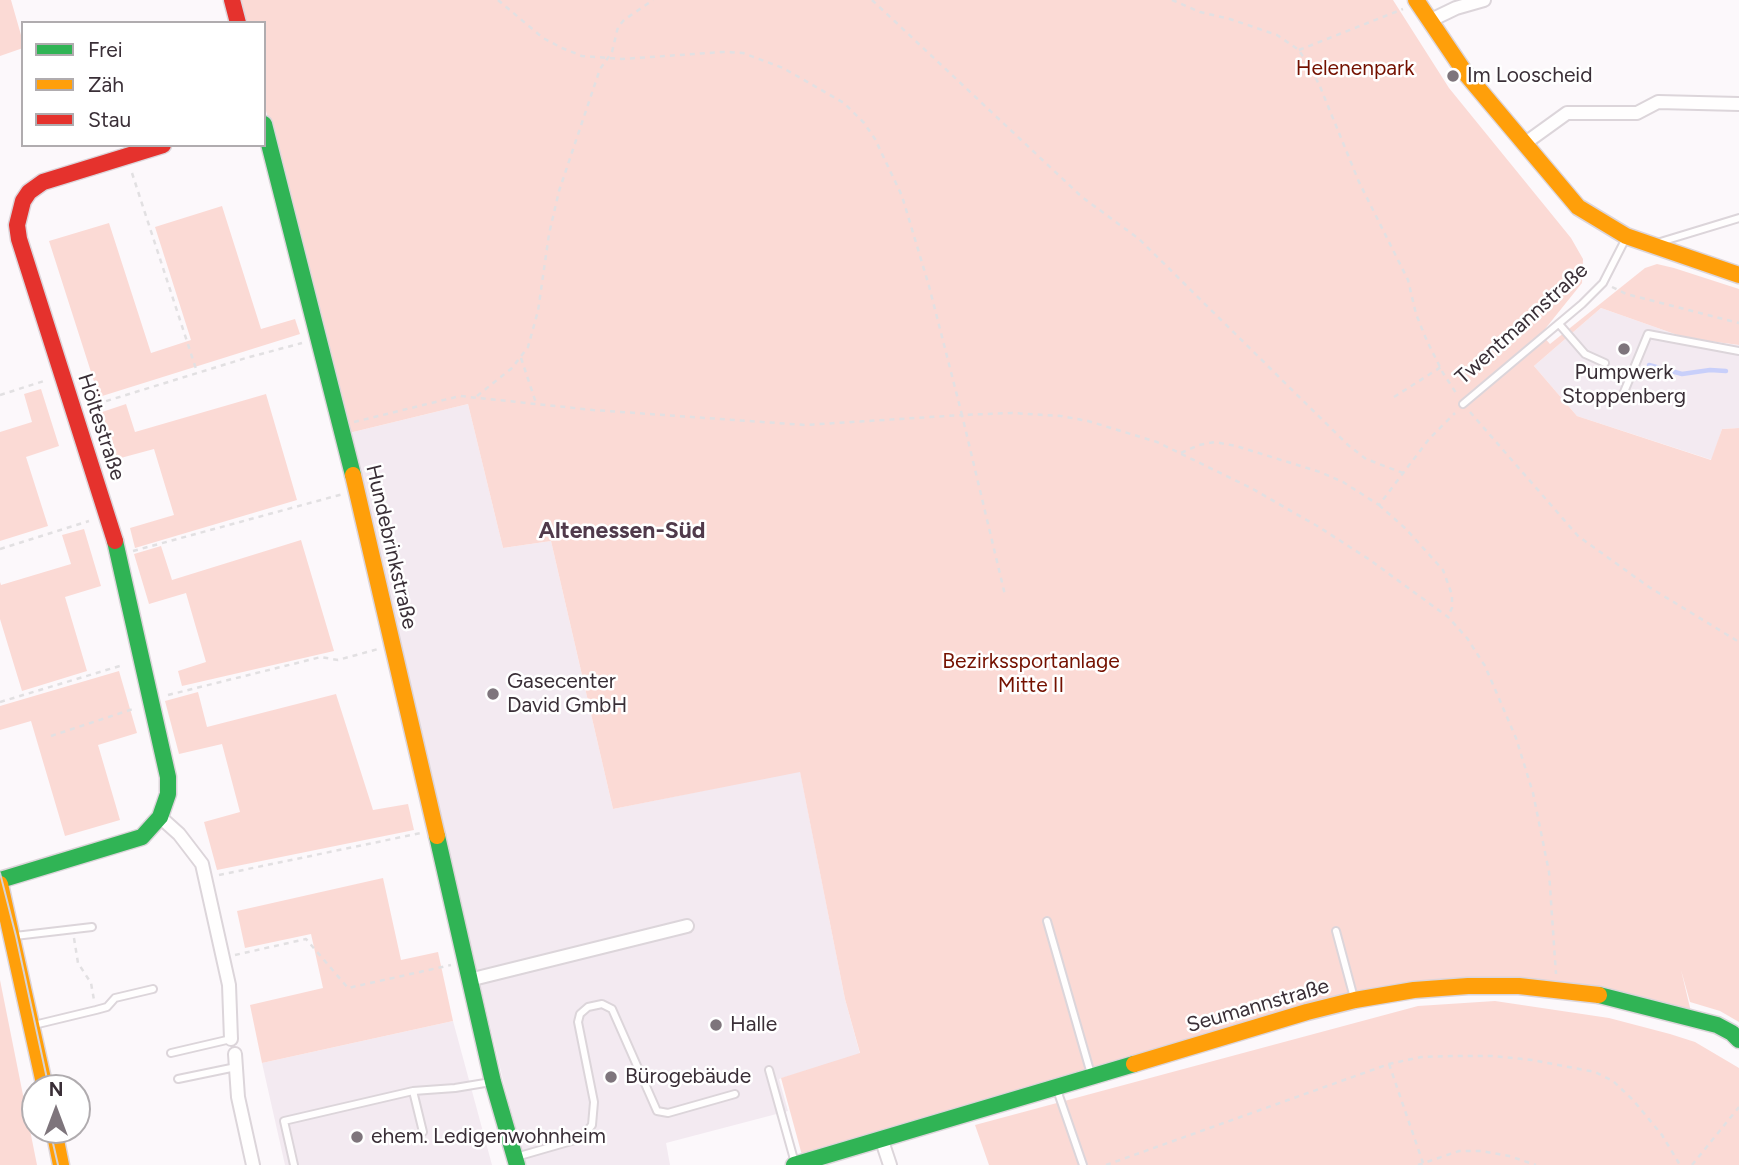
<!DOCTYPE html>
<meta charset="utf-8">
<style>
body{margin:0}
#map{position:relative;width:1739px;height:1165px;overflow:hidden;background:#fcf8fb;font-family:Figtree,sans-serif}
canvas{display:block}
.legend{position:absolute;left:21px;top:21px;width:245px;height:126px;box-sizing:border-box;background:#fff;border:2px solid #b0acaf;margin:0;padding:9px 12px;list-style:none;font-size:21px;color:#3a2f37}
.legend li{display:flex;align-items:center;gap:14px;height:35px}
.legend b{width:35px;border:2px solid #b0acaf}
.north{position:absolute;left:21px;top:1074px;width:70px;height:70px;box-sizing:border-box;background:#fff;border:2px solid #b0acaf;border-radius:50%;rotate:0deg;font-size:19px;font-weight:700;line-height:28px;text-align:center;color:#3a2f37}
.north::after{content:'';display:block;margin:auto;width:24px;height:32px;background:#7e757c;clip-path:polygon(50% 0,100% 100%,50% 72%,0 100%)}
</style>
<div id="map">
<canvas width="1739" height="1165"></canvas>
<ul class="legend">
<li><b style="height:9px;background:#30b455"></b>Frei</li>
<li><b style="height:9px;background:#ff9f0a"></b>Zäh</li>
<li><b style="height:9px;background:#e5322d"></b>Stau</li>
</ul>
<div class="north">N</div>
</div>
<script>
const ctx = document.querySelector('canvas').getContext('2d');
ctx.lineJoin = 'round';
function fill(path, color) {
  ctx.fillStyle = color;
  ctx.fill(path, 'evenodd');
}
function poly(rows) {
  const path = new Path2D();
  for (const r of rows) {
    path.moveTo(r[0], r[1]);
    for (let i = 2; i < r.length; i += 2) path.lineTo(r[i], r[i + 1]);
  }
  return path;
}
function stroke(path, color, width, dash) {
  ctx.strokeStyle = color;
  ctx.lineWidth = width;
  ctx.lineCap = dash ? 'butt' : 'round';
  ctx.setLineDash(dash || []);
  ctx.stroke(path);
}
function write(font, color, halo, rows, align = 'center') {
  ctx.font = font + ' Figtree,sans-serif';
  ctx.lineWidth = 5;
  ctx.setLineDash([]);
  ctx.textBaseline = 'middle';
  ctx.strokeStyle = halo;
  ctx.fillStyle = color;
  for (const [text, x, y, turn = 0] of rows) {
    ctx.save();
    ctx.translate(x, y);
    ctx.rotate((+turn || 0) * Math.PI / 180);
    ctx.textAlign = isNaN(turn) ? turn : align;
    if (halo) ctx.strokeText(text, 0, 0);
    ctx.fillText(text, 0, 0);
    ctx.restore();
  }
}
const built = poly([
 [1601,308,1686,338,1739,345,1739,428,1722,429,1712,460,1577,416,1534,366],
 [468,404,503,548,551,541,613,809,800,771,845,999,860,1054,779,1079,788,1111,666,1143,670,1165,526,1165,504,1084,349,433],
 [453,1021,492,1165,285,1165,262,1063]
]);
const green = poly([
 [0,0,11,0,23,42,23,48,0,56],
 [239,0,1393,0,1449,88,1571,238,1583,259,1582,283,1541,334,1550,344,1645,268,1657,264,1674,268,1739,289,1739,345,1686,338,1601,308,1534,366,1577,416,1711,460,1722,429,1739,428,1739,1022,1720,1011,1690,1002,1681,970,1692,1016,1574,987,1413,987,803,1159,781,1078,860,1053,845,999,800,772,613,809,551,541,503,548,468,404,349,433,324,343,264,103,264,23,244,23],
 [222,206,261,329,295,319,300,334,99,397,49,241,109,223,151,353,191,340,155,227],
 [41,389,59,446,26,457,48,526,0,541,0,432,32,422,24,394],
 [266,394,297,500,135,548,130,528,174,515,154,449,117,459,102,412,126,404,135,432],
 [84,529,101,586,65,597,87,671,22,691,0,619,0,582,1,585,71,564,62,535],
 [301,540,334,651,182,686,178,671,206,662,186,593,149,604,134,554,161,546,172,580],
 [119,671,137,733,98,745,120,820,65,836,31,721,0,730,0,706],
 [198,692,207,727,336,694,373,810,408,804,414,830,217,870,204,822,240,812,222,744,179,754,165,701],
 [383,878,401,960,438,952,453,1021,262,1063,250,1005,323,988,311,934,245,948,237,911],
 [0,980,37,1165,0,1165],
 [1495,1001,1609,1018,1670,1034,1695,1042,1739,1068,1739,1165,989,1165,975,1125,1418,1006]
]);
const stream = poly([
 [1649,365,1682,374,1710,370,1726,371]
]);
const path = poly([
 [498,0,543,38,562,48,582,56,622,59,723,52,743,53,783,68,844,103,864,123,875,139,902,196,929,286,962,415,1012,413,1061,416,1088,421,1157,442,1251,488,1319,527,1370,560,1448,617,1467,638,1485,666,1516,738,1533,793,1549,872,1556,974],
 [872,0,1082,197,1139,239,1348,445,1366,459,1403,473],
 [1172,0,1200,12,1230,19,1277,35,1299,50,1319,84,1359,182,1408,280,1416,314,1427,341,1443,373,1458,396],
 [1299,50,1403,9],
 [132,173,197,372],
 [1612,287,1626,294,1739,323],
 [521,358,536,403],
 [0,395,47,380],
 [477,396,512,368,528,347,538,311,549,234,559,191,600,69,612,52,618,27,624,20,653,0],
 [1394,397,1441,367],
 [87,407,246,358,302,343],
 [1470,412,1578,536,1649,587,1739,642],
 [354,422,460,396,593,410,805,425,962,415,1005,595],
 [1181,453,1199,445,1215,442,1236,446,1320,472,1343,482,1379,505,1429,439,1455,413],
 [1379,505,1406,529,1443,570,1452,595,1452,608,1448,616],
 [0,549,89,521],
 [133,551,343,494],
 [168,695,321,657,338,660,378,649],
 [0,702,123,665],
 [51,736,133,709],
 [219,875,421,833],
 [74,938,78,963,91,983,94,1000],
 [235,955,306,939,348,988,451,965],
 [1389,1064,1423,1163],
 [1106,1165,1389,1064,1421,1057,1452,1056,1492,1056,1532,1060,1595,1072,1613,1081,1633,1100,1662,1135,1680,1165],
 [1418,1165,1459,1151,1481,1151,1509,1156,1536,1165],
 [1692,1165,1739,1107]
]);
const lane = poly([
 [1657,243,1739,218],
 [1559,324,1585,354,1605,363],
 [1624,392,1648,334,1739,351],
 [1463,404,1582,304,1603,283,1626,238],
 [1047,921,1091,1074],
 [1336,931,1354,998],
 [15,936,92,927],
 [34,1025,96,1010,107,1007,115,998,153,989],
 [171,1053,231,1039],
 [769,1070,795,1163],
 [178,1079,236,1067],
 [1056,1087,1083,1165],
 [423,1132,413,1091,455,1088,491,1082],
 [516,1157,575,1140,583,1136,592,1125,594,1102,578,1022,580,1014,588,1007,602,1004,612,1009,657,1111,668,1113,735,1094],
 [294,1165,284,1121,413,1091]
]);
const street = poly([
 [1429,21,1456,8,1484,0],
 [1524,144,1567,113,1637,113,1658,102,1739,104],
 [160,817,179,834,202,864,229,985,231,1039],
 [469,980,687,926],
 [235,1054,238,1097,253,1165],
 [881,1138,890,1165]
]);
const fast = poly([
 [264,124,353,475],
 [437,836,493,1082,517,1165],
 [0,880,142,837,160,817,168,794,168,777,115,541],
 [1599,995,1717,1025,1732,1033,1739,1040],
 [794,1165,1134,1064]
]);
const slow = poly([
 [1416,0,1466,74,1578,207,1626,236,1739,275],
 [353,475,437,836],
 [0,884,45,1088],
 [1134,1064,1307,1012,1355,1000,1414,990,1468,986,1519,986,1599,995],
 [54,1130,61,1165]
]);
const jam = poly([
 [232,0,238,23],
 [115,541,19,239,17,225,23,201,29,192,43,182,163,145]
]);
const tram = poly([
 [0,873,16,936,49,1088],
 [50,1130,58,1165]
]);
const markers = [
 [1453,76,7,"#7e757c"],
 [1624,349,7,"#7e757c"],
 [493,694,7,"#7e757c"],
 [716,1025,7,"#7e757c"],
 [611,1077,7,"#7e757c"],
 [357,1137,7,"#7e757c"]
];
const parkNames = [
 ["Helenenpark",1355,69],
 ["Bezirkssportanlage",1031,662],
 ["Mitte II",1031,686]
];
const poiNames = [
 ["Im Looscheid",1467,76],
 ["Pumpwerk",1624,373,"center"],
 ["Stoppenberg",1624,397,"center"],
 ["Gasecenter",507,682],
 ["David GmbH",507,706],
 ["Halle",730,1025],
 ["Bürogebäude",625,1077],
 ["ehem. Ledigenwohnheim",371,1137]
];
const streetNames = [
 ["Twentmannstraße",1522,324,-42],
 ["Höltestraße",101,427,72],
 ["Hundebrinkstraße",391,547,77],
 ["Seumannstraße",1258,1006,-16]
];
const neighbourhoodNames = [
 ["Altenessen-Süd",622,531]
];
fill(built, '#f3eaf1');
fill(green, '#fbdad5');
stroke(stream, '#c8cffa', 4.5);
stroke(lane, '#dcd5da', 10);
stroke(street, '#dcd5da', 16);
stroke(fast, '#dcd5da', 19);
stroke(slow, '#dcd5da', 19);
stroke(jam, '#dcd5da', 19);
stroke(path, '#e2e0e2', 2.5, [5, 5]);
stroke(lane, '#fffefe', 6);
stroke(street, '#fffefe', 12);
stroke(fast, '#30b455', 16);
stroke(slow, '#ff9f0a', 16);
stroke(jam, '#e5322d', 16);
stroke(tram, '#d6d3d5', 2);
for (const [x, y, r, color] of markers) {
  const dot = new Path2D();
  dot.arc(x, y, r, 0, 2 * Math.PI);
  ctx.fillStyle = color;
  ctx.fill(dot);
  stroke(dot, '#fff', 2.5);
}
write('21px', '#741100', '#fff', parkNames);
write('21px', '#3a2f37', '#fff', poiNames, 'left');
write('21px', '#3a2f37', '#fff', streetNames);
write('bold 23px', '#503a4b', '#fff', neighbourhoodNames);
</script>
